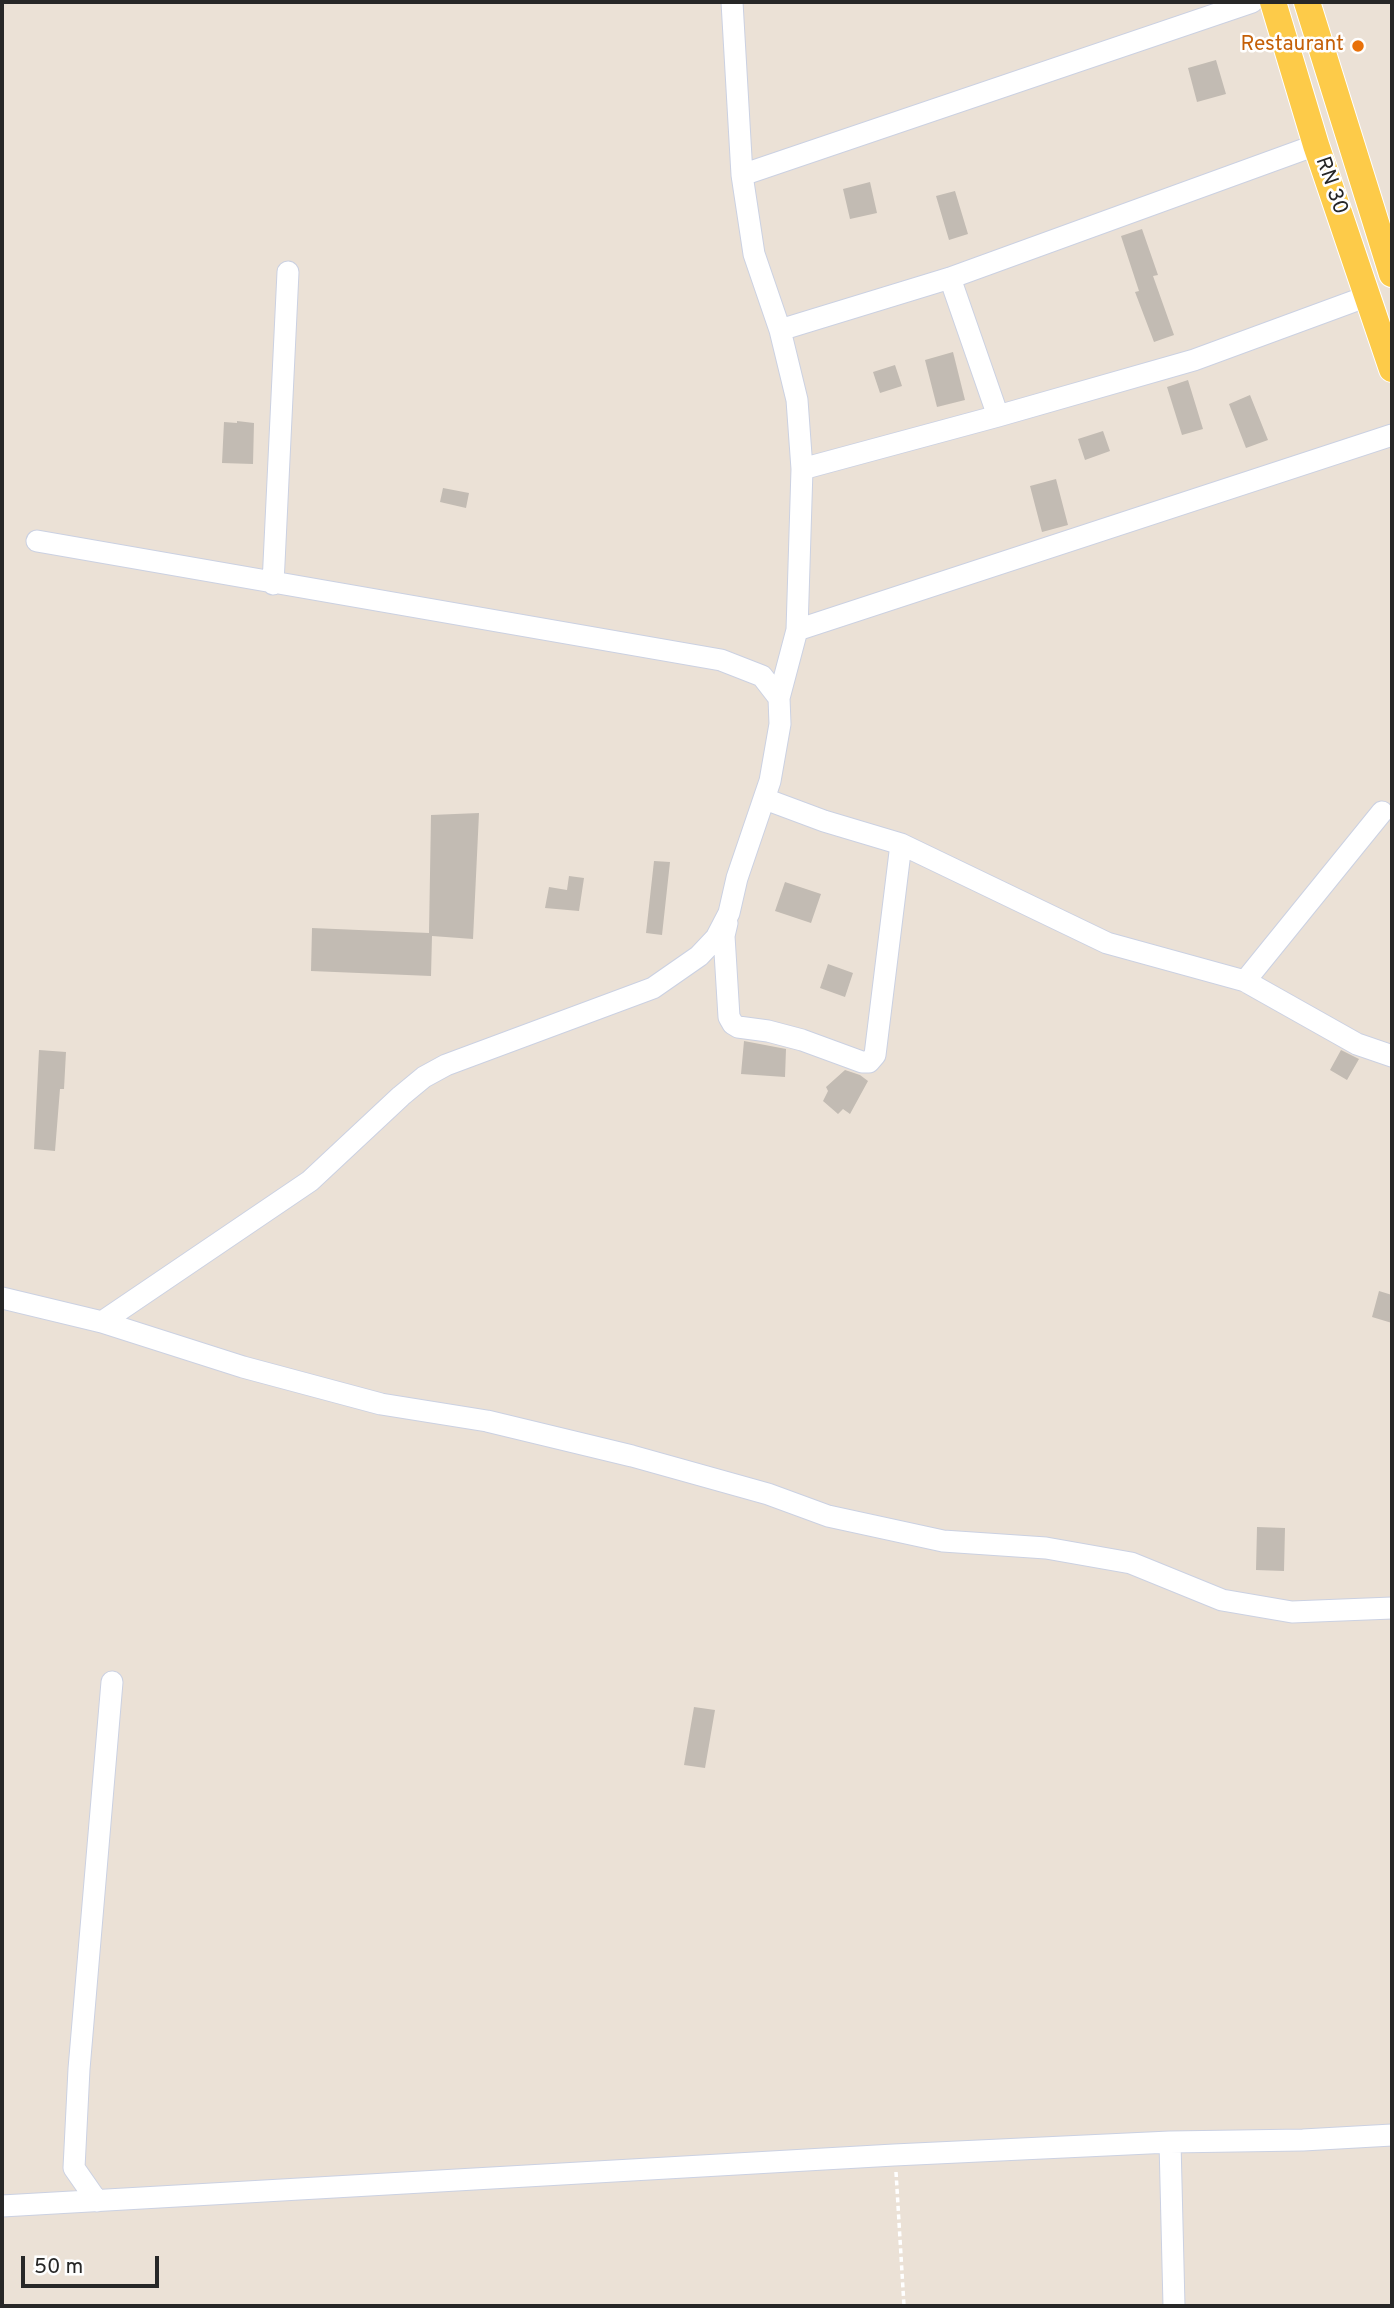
<!DOCTYPE html>
<style>
body{margin:0}
#map{position:relative;width:1394px;height:2308px;overflow:hidden;background:#ebe1d6;font-family:Overpass,sans-serif}
canvas{display:block}
.frame{position:absolute;inset:0;border:4px solid #272727;pointer-events:none}
.scale{position:absolute;left:21px;top:2256px;width:138px;height:32px;box-sizing:border-box;border:4px solid #272727;border-top:0;padding-left:9px;font-size:21px;line-height:24px;white-space:nowrap;color:#272727;-webkit-text-stroke:5px #fff;paint-order:stroke}
</style>
<div id="map">
<canvas width="1394" height="2308"></canvas>
<div class="frame"></div>
<div class="scale">50 m</div>
</div>
<script>
const ctx = document.querySelector('canvas').getContext('2d');
ctx.lineJoin = 'round';
function fill(path, color) {
  ctx.fillStyle = color;
  ctx.fill(path, 'evenodd');
}
function poly(rows) {
  const path = new Path2D();
  for (const r of rows) {
    path.moveTo(r[0], r[1]);
    for (let i = 2; i < r.length; i += 2) path.lineTo(r[i], r[i + 1]);
  }
  return path;
}
function stroke(path, color, width, dash) {
  ctx.strokeStyle = color;
  ctx.lineWidth = width;
  ctx.lineCap = dash ? 'butt' : 'round';
  ctx.setLineDash(dash || []);
  ctx.stroke(path);
}
function write(font, color, halo, rows, align = 'center') {
  ctx.font = font + ' Overpass,sans-serif';
  ctx.lineWidth = 5;
  ctx.setLineDash([]);
  ctx.textBaseline = 'middle';
  ctx.strokeStyle = halo;
  ctx.fillStyle = color;
  for (const [text, x, y, turn = 0] of rows) {
    ctx.save();
    ctx.translate(x, y);
    ctx.rotate((+turn || 0) * Math.PI / 180);
    ctx.textAlign = isNaN(turn) ? turn : align;
    if (halo) ctx.strokeText(text, 0, 0);
    ctx.fillText(text, 0, 0);
    ctx.restore();
  }
}
const building = poly([
 [1216,60,1226,94,1197,102,1188,68],
 [870,182,877,213,850,219,843,189],
 [955,191,968,234,949,240,936,196],
 [1142,229,1158,275,1153,276,1174,335,1154,342,1135,292,1139,291,1121,236],
 [953,352,965,400,937,407,925,360],
 [895,365,902,386,880,393,873,372],
 [1188,380,1203,429,1182,435,1167,387],
 [1250,395,1268,440,1246,448,1229,404],
 [237,421,254,423,253,464,222,463,224,422,237,423],
 [1103,431,1110,451,1085,460,1078,439],
 [1056,479,1068,525,1042,532,1030,486],
 [443,488,469,493,466,508,440,502],
 [479,813,473,939,432,936,431,976,311,971,312,928,429,933,431,815],
 [654,861,670,862,662,935,646,933],
 [569,876,584,878,579,911,545,908,549,887,567,890],
 [785,882,821,894,811,923,775,911],
 [828,964,853,973,845,997,820,988],
 [744,1041,786,1049,785,1077,741,1074],
 [39,1050,66,1052,64,1089,60,1089,55,1151,34,1149],
 [1341,1050,1359,1059,1347,1080,1330,1070],
 [845,1070,860,1075,868,1081,850,1114,843,1109,838,1114,823,1101,828,1091,826,1087],
 [1379,1291,1392,1295,1392,1323,1372,1317],
 [1257,1527,1285,1528,1284,1571,1256,1570],
 [694,1707,715,1710,705,1768,684,1765]
]);
const path = poly([
 [896,2172,904,2306]
]);
const minor = poly([
 [742,175,1252,2],
 [950,278,998,416],
 [780,330,950,278,1316,145],
 [802,469,998,416,1194,360,1368,296],
 [37,541,721,660,762,676,779,698],
 [273,584,288,272],
 [797,630,1392,435],
 [765,799,824,821,901,844,1107,943,1245,981,1357,1044,1392,1056],
 [727,923,724,936,729,1017,733,1024,738,1027,768,1031,802,1040,862,1062,869,1062,875,1055,901,844],
 [1245,981,1382,812],
 [2,1298,102,1322,243,1367,381,1404,487,1421,632,1456,768,1494,828,1516,943,1541,1046,1548,1131,1563,1222,1600,1292,1612,1392,1608],
 [102,1322,310,1181,401,1096,424,1077,446,1065,653,988,699,956,716,938,729,913,737,878,770,781,780,724,779,698,797,630,802,469,797,400,780,330,754,254,742,175,732,2],
 [1170,2142,1174,2306],
 [97,2201,74,2168,79,2069,112,1682],
 [2,2206,894,2155,1170,2142,1303,2140,1392,2135]
]);
const major = poly([
 [1273,2,1316,145,1392,369],
 [1307,2,1392,274]
]);
const markers = [
 [1358,46,7,"#e8710a"]
];
const foodNames = [
 ["Restaurant",1344,46]
];
const streetNames = [
 ["RN 30",1330,186,71]
];
fill(building, '#c2bbb3');
stroke(minor, '#cbd1e2', 23);
stroke(major, '#fff', 28);
stroke(path, '#fff', 3.5, [5, 3.5]);
stroke(minor, '#fff', 21);
stroke(major, '#fdcb49', 26);
for (const [x, y, r, color] of markers) {
  const dot = new Path2D();
  dot.arc(x, y, r, 0, 2 * Math.PI);
  ctx.fillStyle = color;
  ctx.fill(dot);
  stroke(dot, '#fff', 2.5);
}
write('21px', '#c56008', '#fff', foodNames, 'right');
write('21px', '#272727', '#fff', streetNames);
</script>
